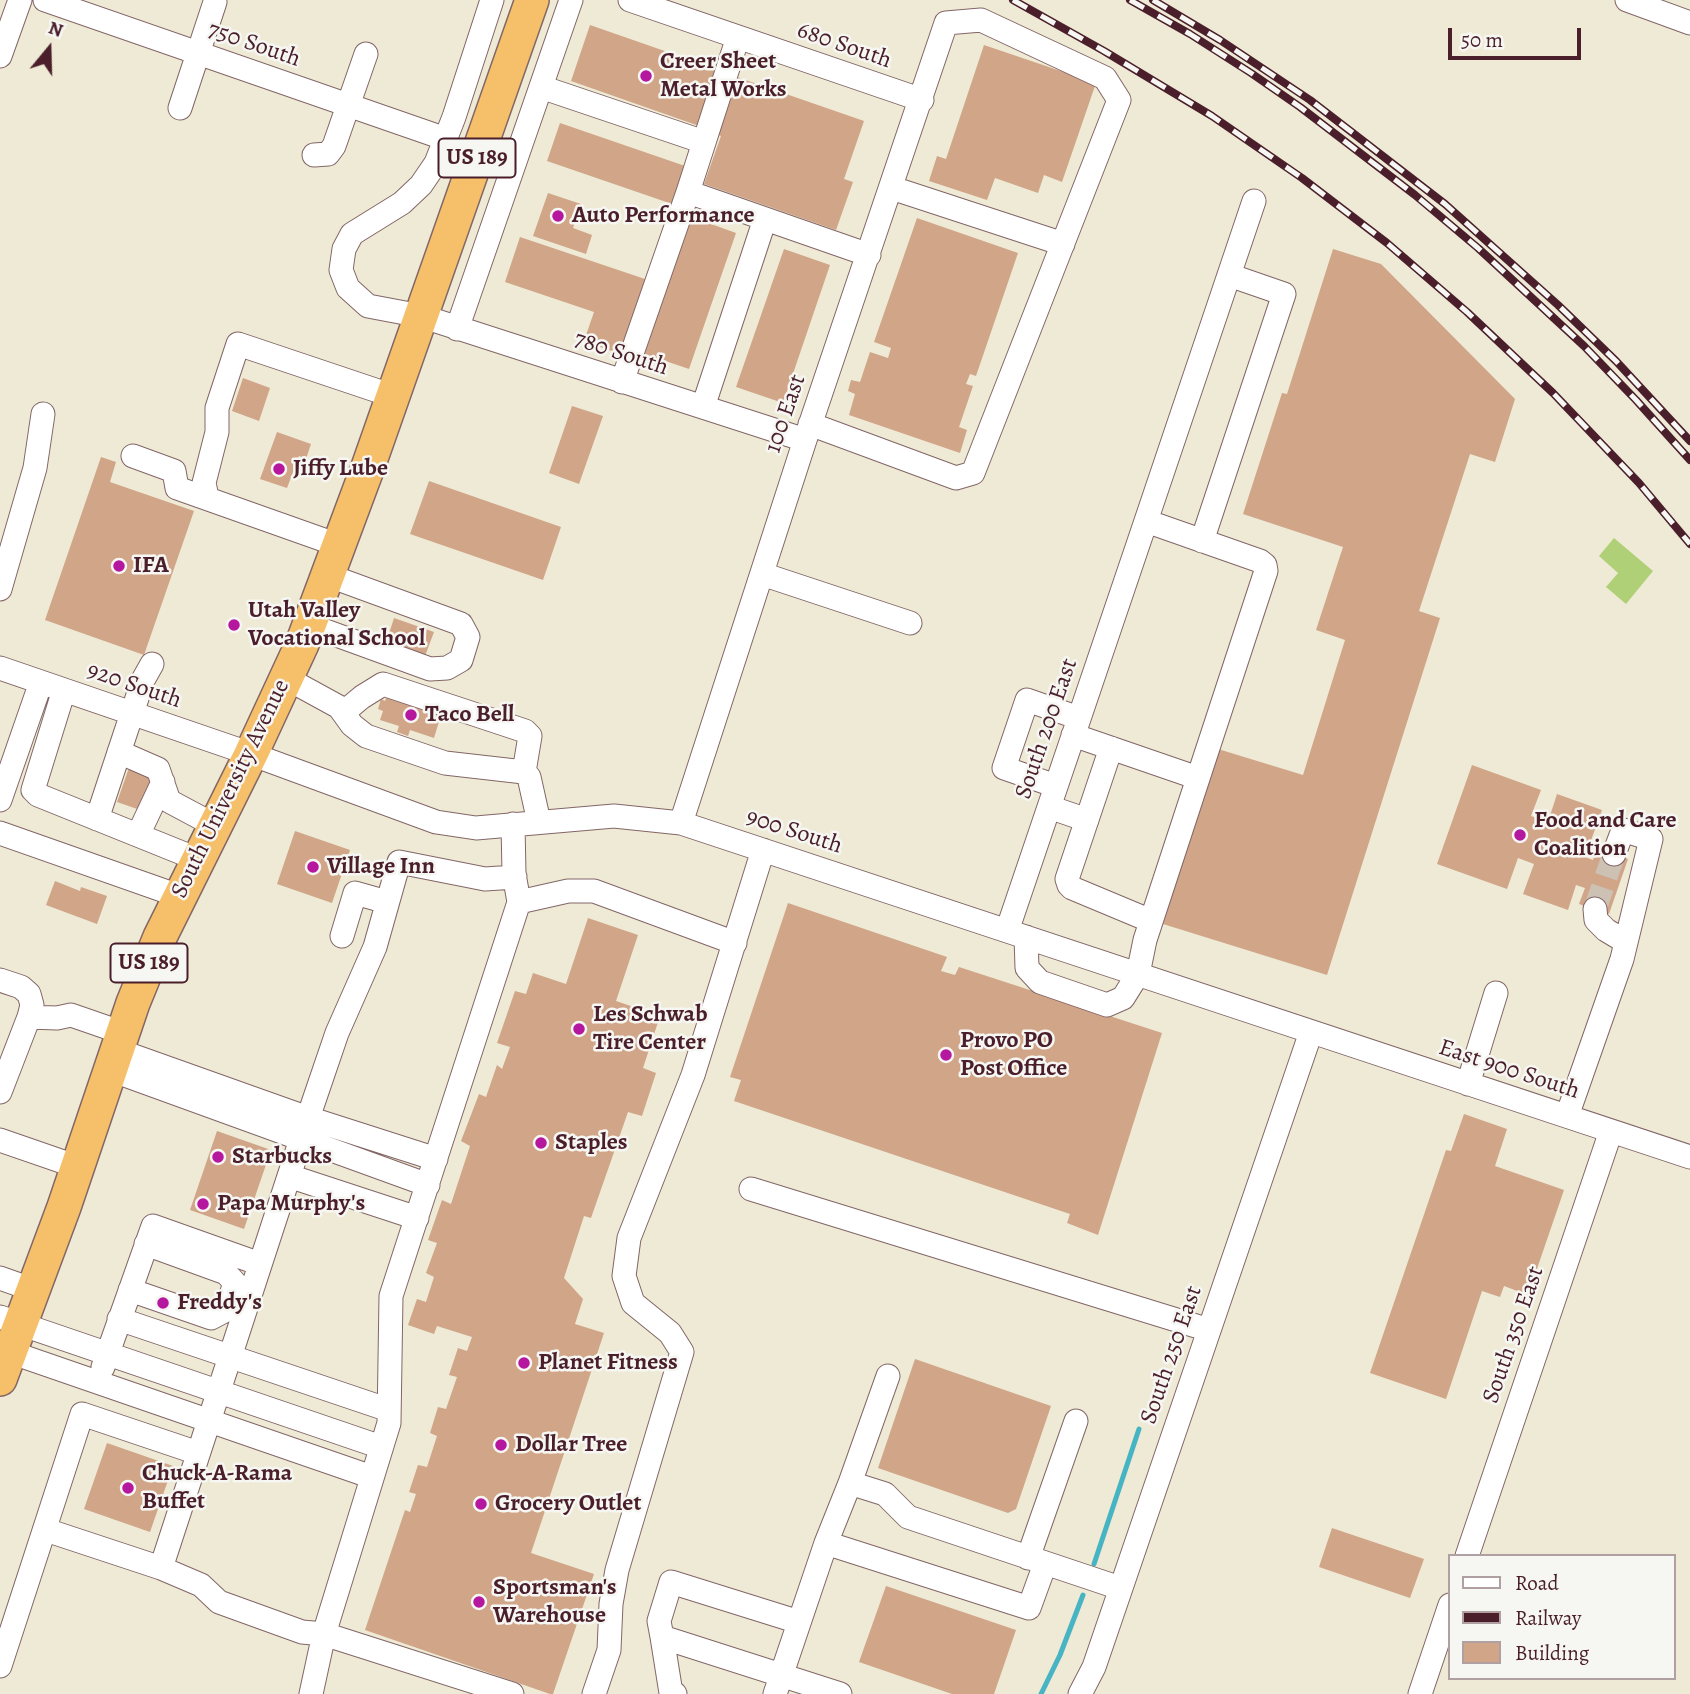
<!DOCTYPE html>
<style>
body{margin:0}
#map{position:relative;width:1690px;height:1694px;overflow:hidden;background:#eeead5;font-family:Alegreya,serif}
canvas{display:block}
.legend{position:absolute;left:1448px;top:1554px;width:228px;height:126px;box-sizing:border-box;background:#f6f6f2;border:2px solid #b1a0a2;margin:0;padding:9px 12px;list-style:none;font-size:21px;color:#4a1f2b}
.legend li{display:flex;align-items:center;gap:14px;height:35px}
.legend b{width:35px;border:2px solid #b1a0a2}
.north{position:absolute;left:14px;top:14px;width:70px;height:70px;-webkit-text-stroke:5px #f6f6f2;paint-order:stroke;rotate:19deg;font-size:19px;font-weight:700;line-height:28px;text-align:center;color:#4a1f2b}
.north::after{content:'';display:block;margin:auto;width:24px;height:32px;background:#4a1f2b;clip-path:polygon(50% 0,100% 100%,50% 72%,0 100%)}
.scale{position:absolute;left:1448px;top:28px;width:133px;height:32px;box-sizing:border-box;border:4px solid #4a1f2b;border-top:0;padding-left:9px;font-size:21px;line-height:24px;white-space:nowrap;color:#4a1f2b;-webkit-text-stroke:5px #f6f6f2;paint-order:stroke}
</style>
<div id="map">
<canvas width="1690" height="1694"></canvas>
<ul class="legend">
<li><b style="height:9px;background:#fff"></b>Road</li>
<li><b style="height:9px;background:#4a1f2b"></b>Railway</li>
<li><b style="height:19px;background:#d0a588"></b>Building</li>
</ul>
<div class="north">N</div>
<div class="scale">50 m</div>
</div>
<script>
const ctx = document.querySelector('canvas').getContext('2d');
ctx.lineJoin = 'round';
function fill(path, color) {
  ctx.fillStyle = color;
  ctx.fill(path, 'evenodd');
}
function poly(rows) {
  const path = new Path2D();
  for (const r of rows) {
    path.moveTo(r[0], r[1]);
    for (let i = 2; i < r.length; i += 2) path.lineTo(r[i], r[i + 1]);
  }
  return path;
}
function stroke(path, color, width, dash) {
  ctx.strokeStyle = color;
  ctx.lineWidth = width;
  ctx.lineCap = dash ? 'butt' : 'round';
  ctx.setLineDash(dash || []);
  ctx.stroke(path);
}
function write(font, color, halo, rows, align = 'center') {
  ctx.font = font + ' Alegreya,serif';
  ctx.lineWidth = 5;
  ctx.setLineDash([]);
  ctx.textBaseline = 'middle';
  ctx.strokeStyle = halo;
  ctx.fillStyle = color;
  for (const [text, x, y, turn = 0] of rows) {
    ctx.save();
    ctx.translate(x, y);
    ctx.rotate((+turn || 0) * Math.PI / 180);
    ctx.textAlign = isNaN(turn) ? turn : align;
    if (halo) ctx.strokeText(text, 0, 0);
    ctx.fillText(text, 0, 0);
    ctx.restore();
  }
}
const green = poly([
 [1614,538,1653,571,1626,604,1606,587,1618,573,1599,556]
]);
const stream = poly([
 [1094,1564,1139,1429],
 [1041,1694,1060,1655,1083,1595]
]);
const building = poly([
 [590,25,722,71,702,127,571,81],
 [984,45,1096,83,1062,182,1044,175,1038,193,995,178,987,200,929,181,937,156,946,159],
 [737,77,864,121,844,179,853,182,836,230,704,184,721,136,716,134],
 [560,123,688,167,675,205,547,161],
 [548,193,581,204,573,228,592,235,586,254,533,236],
 [689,216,736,233,689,369,642,353],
 [917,218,1018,253,976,376,970,374,966,384,973,386,959,427,967,430,960,453,849,415,855,394,848,391,851,380,860,382,870,352,888,358,891,348,874,342],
 [520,237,648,280,623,355,584,341,594,312,505,282],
 [784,249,830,265,783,403,736,387],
 [1333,249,1381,264,1515,399,1495,462,1470,454,1419,611,1440,618,1327,975,1163,924,1218,749,1303,775,1345,640,1316,630,1343,547,1243,514,1282,393,1287,394],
 [243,378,270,388,259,421,232,411],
 [572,406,603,416,579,484,549,473],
 [277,432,311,444,306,459,299,456,287,488,260,479],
 [101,457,116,462,110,482,194,511,144,655,45,620],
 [429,481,561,527,543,580,410,534],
 [394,618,434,632,425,656,386,643],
 [389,690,443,708,434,738,410,730,408,736,397,732,399,726,380,720,383,711,378,709,381,699,385,701],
 [131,762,157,771,143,811,117,802],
 [1472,765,1541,790,1531,816,1548,822,1557,794,1602,810,1585,857,1593,860,1597,848,1628,859,1609,914,1579,904,1585,888,1576,885,1568,910,1523,894,1534,864,1518,858,1507,889,1437,864],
 [295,831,350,850,332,903,277,884],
 [55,881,80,891,81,887,107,896,97,924,46,905],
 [788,903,947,957,941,971,955,975,959,967,1162,1033,1098,1235,1067,1223,1070,1214,734,1101,741,1080,730,1077],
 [588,918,638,935,616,1001,660,1016,643,1068,656,1073,642,1116,628,1112,591,1218,584,1216,564,1278,583,1299,575,1324,604,1333,531,1553,594,1574,553,1694,550,1694,365,1630,405,1510,410,1512,416,1494,409,1492,418,1465,427,1467,437,1436,430,1433,438,1407,446,1409,457,1377,449,1375,458,1348,467,1351,472,1337,437,1326,434,1334,408,1325,417,1299,426,1302,434,1277,426,1273,437,1243,428,1240,442,1200,451,1204,470,1146,461,1141,479,1094,486,1097,497,1065,502,1069,510,1047,497,1043,515,991,526,994,533,973,566,984],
 [1464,1114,1507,1129,1495,1166,1564,1190,1528,1295,1504,1286,1500,1297,1482,1291,1446,1399,1370,1373,1446,1150,1451,1151],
 [217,1131,271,1150,244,1229,190,1210],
 [915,1359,1051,1406,1016,1509,1008,1513,878,1468],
 [107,1443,173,1466,150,1532,84,1509],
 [1332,1528,1424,1559,1410,1598,1319,1567],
 [886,1586,1016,1630,994,1694,952,1694,859,1662]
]);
const minorTunnel = poly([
 [1595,909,1614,854]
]);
const minor = poly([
 [45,0,446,139],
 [492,0,454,117,436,163,421,185,402,203,352,234,344,249,341,270,348,288,368,306,421,316,805,440],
 [630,0,922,100],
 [1627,0,1690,23],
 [0,56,20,0],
 [541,87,704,142],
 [180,108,215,2],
 [314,155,328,154,334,146,366,54],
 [892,188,1063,244],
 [688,192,738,37],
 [457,329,571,0],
 [622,382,688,192,869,255],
 [703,407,765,219],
 [133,456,174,471,177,488,338,545],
 [207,497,204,483,217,432,217,408,238,344,393,396],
 [1202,541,1284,294,1229,275],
 [762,574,910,623],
 [0,589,35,468,43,414],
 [309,625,430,669,447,668,461,660,468,637,461,624,327,575],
 [0,668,251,754,436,822,476,828,614,816,681,823,1690,1157],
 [286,678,339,707,352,725,366,736,445,763,524,772,529,777,539,822],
 [64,690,33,790,38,795,197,859],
 [344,712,362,697,383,684,525,731,530,736,524,772],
 [1073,735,1198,778],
 [1111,748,1067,879,1069,885,1072,888,1151,921],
 [119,752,158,769,169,801,214,825],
 [1056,786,1004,768,1027,700,1079,718],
 [0,800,41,682],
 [1049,807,1087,820],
 [97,819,143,680,152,664],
 [681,823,805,440,946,23,981,20,1105,78,1119,100,973,473,956,478,810,424],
 [0,833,179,896],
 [138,835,163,782],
 [519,902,568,891,594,891,735,943],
 [1595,909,1596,920,1606,930,1626,942],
 [1007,931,1146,521],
 [342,936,355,893,387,902],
 [1026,937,1027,968,1040,982,1107,1005,1123,998,1138,974,1145,940,1266,571,1265,565,1260,561,1146,521,1254,201],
 [0,980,21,987,29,994,32,1005,29,1017,0,1092],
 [29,1017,57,1018,71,1015,123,1033],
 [117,1050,308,1118,436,1159],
 [111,1070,428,1185],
 [1468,1084,1496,993],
 [1567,1116,1622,959,1651,839,1623,830,1614,854],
 [0,1140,78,1167],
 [289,1176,417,1218],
 [751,1189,1209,1330],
 [0,1278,34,1290],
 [130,1290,211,1318,226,1310,235,1283,226,1273,146,1244],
 [0,1317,381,1447],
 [119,1319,389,1410],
 [0,1353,10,1352,372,1477],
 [103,1367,153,1226,260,1264],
 [888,1376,850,1483,885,1494,908,1517,1120,1588],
 [46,1530,161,1568,201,1585,219,1602,302,1632,324,1634,512,1694],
 [826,1543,1029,1608,1045,1564],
 [1467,1556,1611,1131],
 [1028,1558,1076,1421],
 [161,1568,308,1118,337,1033,375,947,399,862,485,879,515,877],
 [799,1622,671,1582,659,1621,662,1637,840,1694],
 [662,1637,671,1693,675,1694],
 [0,1666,82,1414,198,1453],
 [311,1694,324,1634,389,1423,391,1296,519,902,514,874,513,824],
 [594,1694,609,1650,611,1604,617,1570,682,1352,670,1333,633,1303,624,1276,629,1238,693,1075,763,850],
 [775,1694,826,1543,850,1483],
 [1080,1694,1094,1667,1311,1032],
 [1420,1694,1450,1605]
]);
const highway = poly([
 [0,1379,64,1207,133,1003,160,937,251,754,302,644,368,467,532,0]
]);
const rail = poly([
 [1013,0,1104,51,1212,116,1302,178,1387,243,1467,312,1553,393,1639,483,1690,544],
 [1130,0,1190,34,1251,73,1300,107,1415,195,1478,248,1584,346,1636,400,1690,460],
 [1153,0,1220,40,1310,100,1445,204,1558,305,1616,361,1690,441]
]);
const markers = [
 [646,76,7,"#b5179e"],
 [558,216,7,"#b5179e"],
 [279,469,7,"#b5179e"],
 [119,566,7,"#b5179e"],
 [234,625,7,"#b5179e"],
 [411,715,7,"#b5179e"],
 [1520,835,7,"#b5179e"],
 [313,867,7,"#b5179e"],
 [579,1029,7,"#b5179e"],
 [946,1055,7,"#b5179e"],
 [541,1143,7,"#b5179e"],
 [218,1157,7,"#b5179e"],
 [203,1204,7,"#b5179e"],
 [163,1303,7,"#b5179e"],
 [524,1363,7,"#b5179e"],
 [501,1445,7,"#b5179e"],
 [128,1488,7,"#b5179e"],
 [481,1504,7,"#b5179e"],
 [479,1602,7,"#b5179e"]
];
const shields = [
 [477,158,77],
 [149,963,77]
];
const shieldNames = [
 ["US 189",477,158],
 ["US 189",149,963]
];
const streetNames = [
 ["750 South",254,45,19],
 ["680 South",844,46,19],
 ["780 South",621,354,18],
 ["100 East",786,414,-71],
 ["920 South",134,686,19],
 ["South 200 East",1047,729,-71],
 ["South University Avenue",231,789,-64],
 ["900 South",794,832,18],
 ["East 900 South",1509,1070,18],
 ["South 350 East",1514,1335,-71],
 ["South 250 East",1172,1355,-71]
];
const poiNames = [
 ["Creer Sheet",660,62],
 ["Metal Works",660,90],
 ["Auto Performance",572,216],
 ["Jiffy Lube",293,469],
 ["IFA",133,566],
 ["Utah Valley",248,611],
 ["Vocational School",248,639],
 ["Taco Bell",425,715],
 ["Food and Care",1534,821],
 ["Coalition",1534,849],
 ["Village Inn",327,867],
 ["Les Schwab",593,1015],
 ["Tire Center",593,1043],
 ["Provo PO",960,1041],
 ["Post Office",960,1069],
 ["Staples",555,1143],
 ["Starbucks",232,1157],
 ["Papa Murphy's",217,1204],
 ["Freddy's",177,1303],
 ["Planet Fitness",538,1363],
 ["Dollar Tree",515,1445],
 ["Chuck-A-Rama",142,1474],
 ["Buffet",142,1502],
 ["Grocery Outlet",495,1504],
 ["Sportsman's",493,1588],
 ["Warehouse",493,1616]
];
fill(green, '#b0d077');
stroke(stream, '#47b4c4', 5);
fill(building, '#d0a588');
stroke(minorTunnel, '#cdc1b3', 23, [23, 11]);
stroke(minor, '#836666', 25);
stroke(highway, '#836666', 36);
stroke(minor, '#fff', 23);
stroke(highway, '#f6c06b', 33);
stroke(rail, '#4a1f2b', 8);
stroke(rail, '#f6f6f2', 5, [16]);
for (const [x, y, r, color] of markers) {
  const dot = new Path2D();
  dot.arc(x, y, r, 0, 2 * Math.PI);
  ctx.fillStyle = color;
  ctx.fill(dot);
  stroke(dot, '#f6f6f2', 2.5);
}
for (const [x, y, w] of shields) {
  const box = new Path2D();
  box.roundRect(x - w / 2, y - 19.5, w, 39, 5);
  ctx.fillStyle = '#f6f6f2';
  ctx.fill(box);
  stroke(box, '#4a1f2b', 2);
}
write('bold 23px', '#4a1f2b', null, shieldNames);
write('24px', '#4a1f2b', '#f6f6f2', streetNames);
write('bold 24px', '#4a1f2b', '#f6f6f2', poiNames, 'left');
</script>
